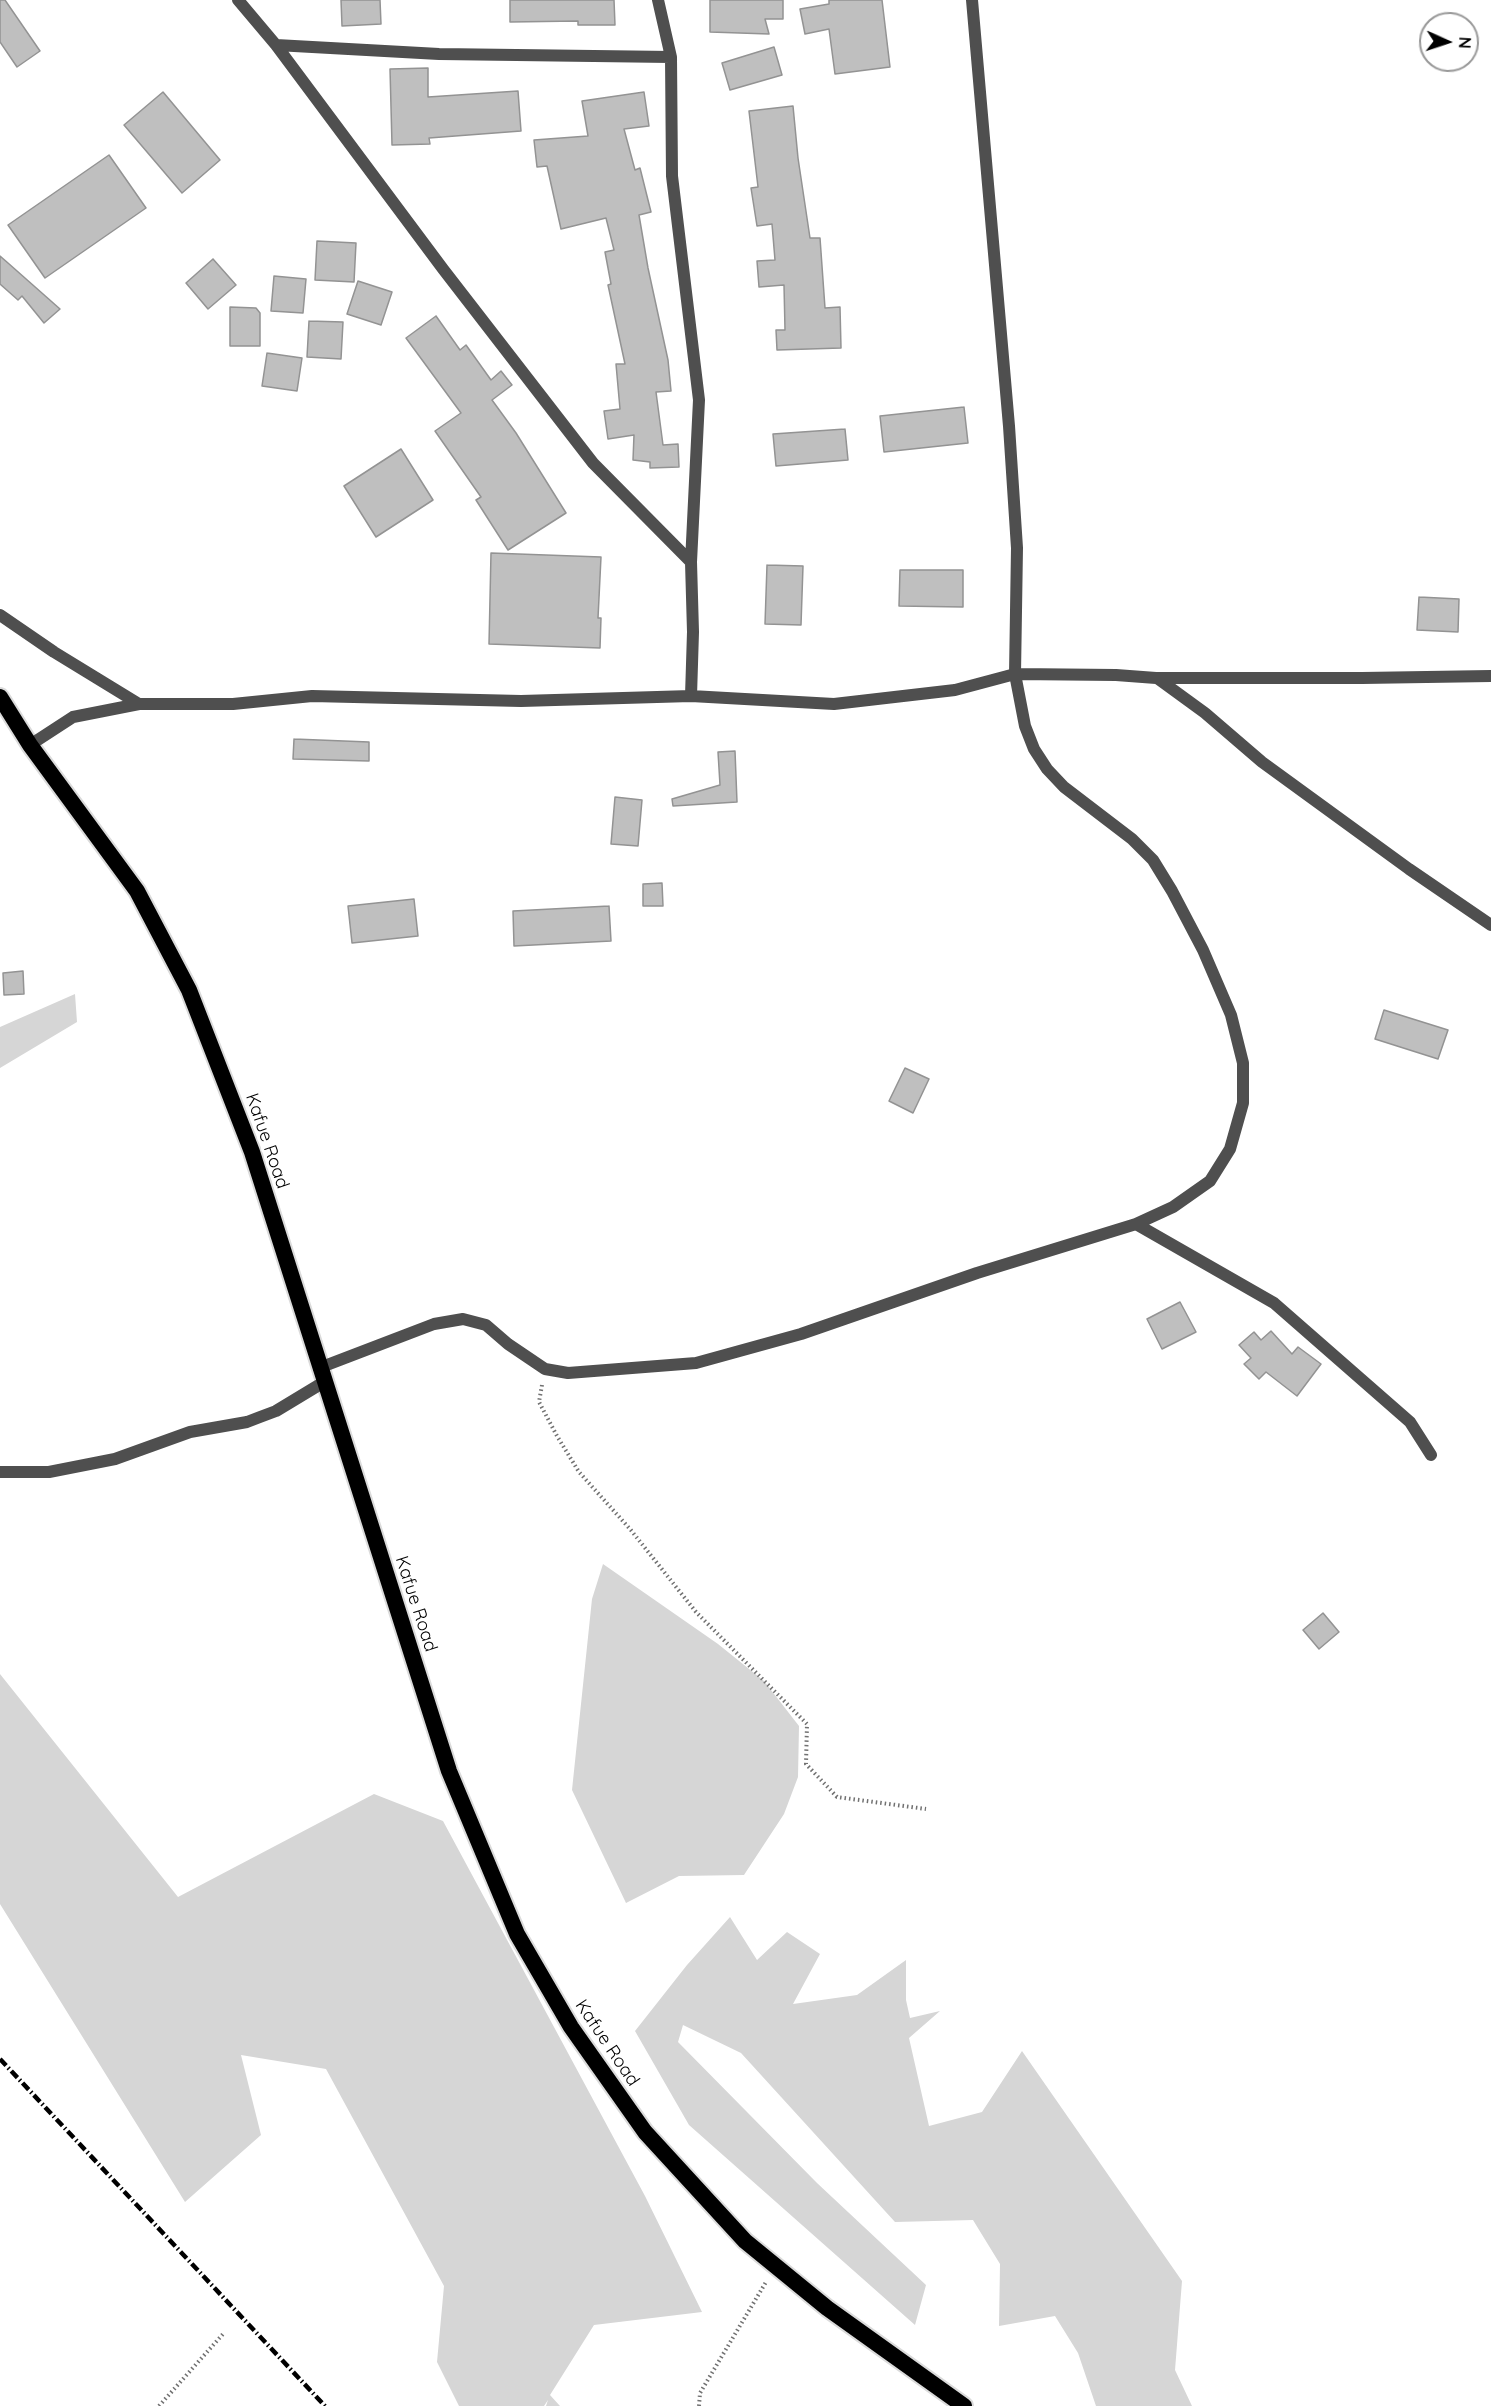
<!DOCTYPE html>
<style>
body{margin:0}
#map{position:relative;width:1491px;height:2406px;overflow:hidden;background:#fff;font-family:Quicksand,sans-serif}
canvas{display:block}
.north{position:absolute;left:1419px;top:12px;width:60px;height:60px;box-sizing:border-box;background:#fff;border:2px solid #999;border-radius:50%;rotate:93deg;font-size:16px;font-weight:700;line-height:24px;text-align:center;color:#000}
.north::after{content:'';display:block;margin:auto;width:21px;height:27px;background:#000;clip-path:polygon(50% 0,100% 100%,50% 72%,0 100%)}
</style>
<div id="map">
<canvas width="1491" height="2406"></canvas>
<div class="north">N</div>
</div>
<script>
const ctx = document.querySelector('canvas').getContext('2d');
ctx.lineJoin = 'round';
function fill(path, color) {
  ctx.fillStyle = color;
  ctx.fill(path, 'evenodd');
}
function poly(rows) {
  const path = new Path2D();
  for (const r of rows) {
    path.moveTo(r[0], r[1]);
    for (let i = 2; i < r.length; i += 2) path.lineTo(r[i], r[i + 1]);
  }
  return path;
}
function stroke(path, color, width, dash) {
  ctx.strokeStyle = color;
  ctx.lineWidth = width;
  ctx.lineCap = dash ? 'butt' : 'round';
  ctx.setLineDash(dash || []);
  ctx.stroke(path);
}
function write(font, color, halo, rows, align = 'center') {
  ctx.font = font + ' Quicksand,sans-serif';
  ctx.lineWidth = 6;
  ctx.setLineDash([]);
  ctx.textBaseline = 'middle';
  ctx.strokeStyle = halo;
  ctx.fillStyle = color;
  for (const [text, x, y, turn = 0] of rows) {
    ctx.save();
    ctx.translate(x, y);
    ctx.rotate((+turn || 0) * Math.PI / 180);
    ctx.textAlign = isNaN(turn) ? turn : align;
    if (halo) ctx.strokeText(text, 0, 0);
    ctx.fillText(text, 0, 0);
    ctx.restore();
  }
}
const green = poly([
 [75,994,77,1022,0,1068,0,1027],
 [603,1564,718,1644,764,1681,799,1726,798,1777,784,1814,744,1875,679,1876,626,1903,572,1790,592,1599],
 [0,1674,178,1897,374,1794,443,1821,645,2196,702,2312,594,2325,550,2395,560,2406,546,2406,548,2400,544,2406,459,2406,437,2362,444,2286,326,2069,241,2055,261,2135,185,2202,0,1904],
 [730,1917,757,1960,787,1932,820,1954,793,2004,857,1995,906,1960,906,2000,910,2018,940,2011,909,2038,929,2126,982,2112,1022,2051,1182,2281,1175,2370,1192,2406,1096,2406,1078,2353,1055,2316,999,2326,1000,2264,973,2220,895,2222,741,2053,683,2025,678,2042,817,2183,926,2285,915,2325,689,2125,635,2031,687,1965]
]);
const building = poly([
 [0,0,5,0,40,51,17,67,0,42,0,0],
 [341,0,380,0,381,24,342,26,341,0],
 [510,0,614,0,615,25,578,25,578,21,510,22,510,0],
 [710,0,783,0,783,19,765,19,769,34,710,32,710,0],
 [829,0,882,0,890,67,835,74,829,29,805,34,800,9,829,4,829,0],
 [774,47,782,75,730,90,722,63,774,47],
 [428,68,428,97,518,91,521,131,429,138,430,144,392,145,390,69,428,68],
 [163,92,220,160,182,193,124,125,163,92],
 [644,92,649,126,624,129,635,170,640,168,651,212,639,215,648,268,668,360,671,391,656,392,663,445,678,444,679,467,650,468,650,462,633,460,634,435,608,439,604,411,620,409,616,364,625,364,608,285,611,284,605,252,614,250,606,218,561,229,547,166,537,167,534,140,588,136,582,101,644,92],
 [793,106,798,158,810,238,820,238,825,308,840,307,841,348,777,350,776,330,785,330,784,285,759,287,757,261,775,260,772,224,757,226,751,188,758,187,749,111,793,106],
 [109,155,146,208,45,278,8,225,109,155],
 [317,241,356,243,354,282,315,280,317,241],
 [0,256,8,263,60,309,44,323,22,296,18,300,0,284,0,256],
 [213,259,236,285,208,309,186,283,213,259],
 [274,276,306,279,303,313,271,311,274,276],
 [358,281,392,292,381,325,347,314,358,281],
 [230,307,256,308,260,313,260,346,230,346,230,307],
 [436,316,460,350,466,345,491,380,501,371,512,385,492,400,516,433,566,513,508,550,476,500,481,497,435,431,461,413,406,338,436,316],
 [309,321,343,322,341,359,307,357,309,321],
 [267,353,302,358,297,391,262,386,267,353],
 [964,407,968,443,884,452,880,416,964,407],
 [845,429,848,460,776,466,773,434,845,429],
 [401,449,433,500,376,537,344,486,401,449],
 [491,553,601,557,598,618,601,618,600,648,489,644,491,553],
 [767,565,803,566,801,625,765,624,767,565],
 [900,570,963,570,963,607,899,606,900,570],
 [1419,597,1459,599,1458,632,1417,630,1419,597],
 [294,739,369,742,369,761,293,759,294,739],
 [735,751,737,802,673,806,672,799,720,785,718,752,735,751],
 [615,797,642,800,638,846,611,844,615,797],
 [662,883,663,906,643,906,643,884,662,883],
 [414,899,418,936,352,943,348,906,414,899],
 [609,906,611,941,514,946,513,911,609,906],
 [23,971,24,994,4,995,3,973,23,971],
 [1384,1010,1448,1030,1438,1059,1375,1039,1384,1010],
 [905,1068,929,1079,913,1113,889,1101,905,1068],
 [1180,1302,1196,1332,1162,1349,1147,1319,1180,1302],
 [1271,1331,1292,1354,1298,1347,1321,1364,1297,1396,1266,1372,1259,1379,1244,1364,1251,1358,1239,1345,1254,1332,1261,1340,1271,1331],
 [1323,1613,1339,1632,1319,1649,1303,1630,1323,1613]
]);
const path = poly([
 [542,1385,539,1402,557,1436,579,1472,630,1529,696,1612,807,1724,806,1764,837,1797,926,1809],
 [159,2406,223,2334],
 [699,2406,700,2393,766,2282]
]);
const minor = poly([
 [238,0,276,45,443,269,593,463,691,562],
 [658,0,671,57,672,176,699,400,691,562,693,632,691,696],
 [276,45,439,54,671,57],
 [0,615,54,652,139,704,233,704,312,696,521,701,691,696,834,704,955,690,1015,674,1017,548,1009,426,972,0],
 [1157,678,1205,713,1262,762,1409,869,1491,925],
 [30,745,73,717,139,704],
 [1136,1224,1274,1303,1410,1422,1431,1455],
 [319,1368,434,1324,463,1319,486,1325,508,1344,545,1369,568,1373,696,1363,801,1334,977,1273,1136,1224,1173,1207,1210,1181,1230,1149,1243,1103,1243,1063,1231,1015,1203,950,1172,891,1153,860,1132,839,1064,787,1047,769,1034,749,1025,726,1015,674,1116,675,1156,678,1362,678,1491,676],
 [0,1472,49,1472,115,1459,190,1432,247,1422,260,1417,276,1411,324,1382]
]);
const trunk = poly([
 [0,697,30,745,137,891,189,990,252,1152,449,1771,517,1934,571,2027,645,2132,745,2241,827,2308,964,2406]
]);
const rail = poly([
 [0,2059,325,2406]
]);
const streetNames = [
 ["Kafue Road",267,1141,71],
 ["Kafue Road",416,1604,72],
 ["Kafue Road",607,2043,56]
];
fill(green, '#d6d6d6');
fill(building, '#bfbfbf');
stroke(building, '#939393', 1.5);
stroke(trunk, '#dbdbdb', 20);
stroke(path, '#717171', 4, [1.5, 3]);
stroke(minor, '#4f4f4f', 12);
stroke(trunk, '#000', 16);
stroke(rail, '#000', 4.5, [9, 3, 1.5, 3]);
write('18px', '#000', '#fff', streetNames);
</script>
